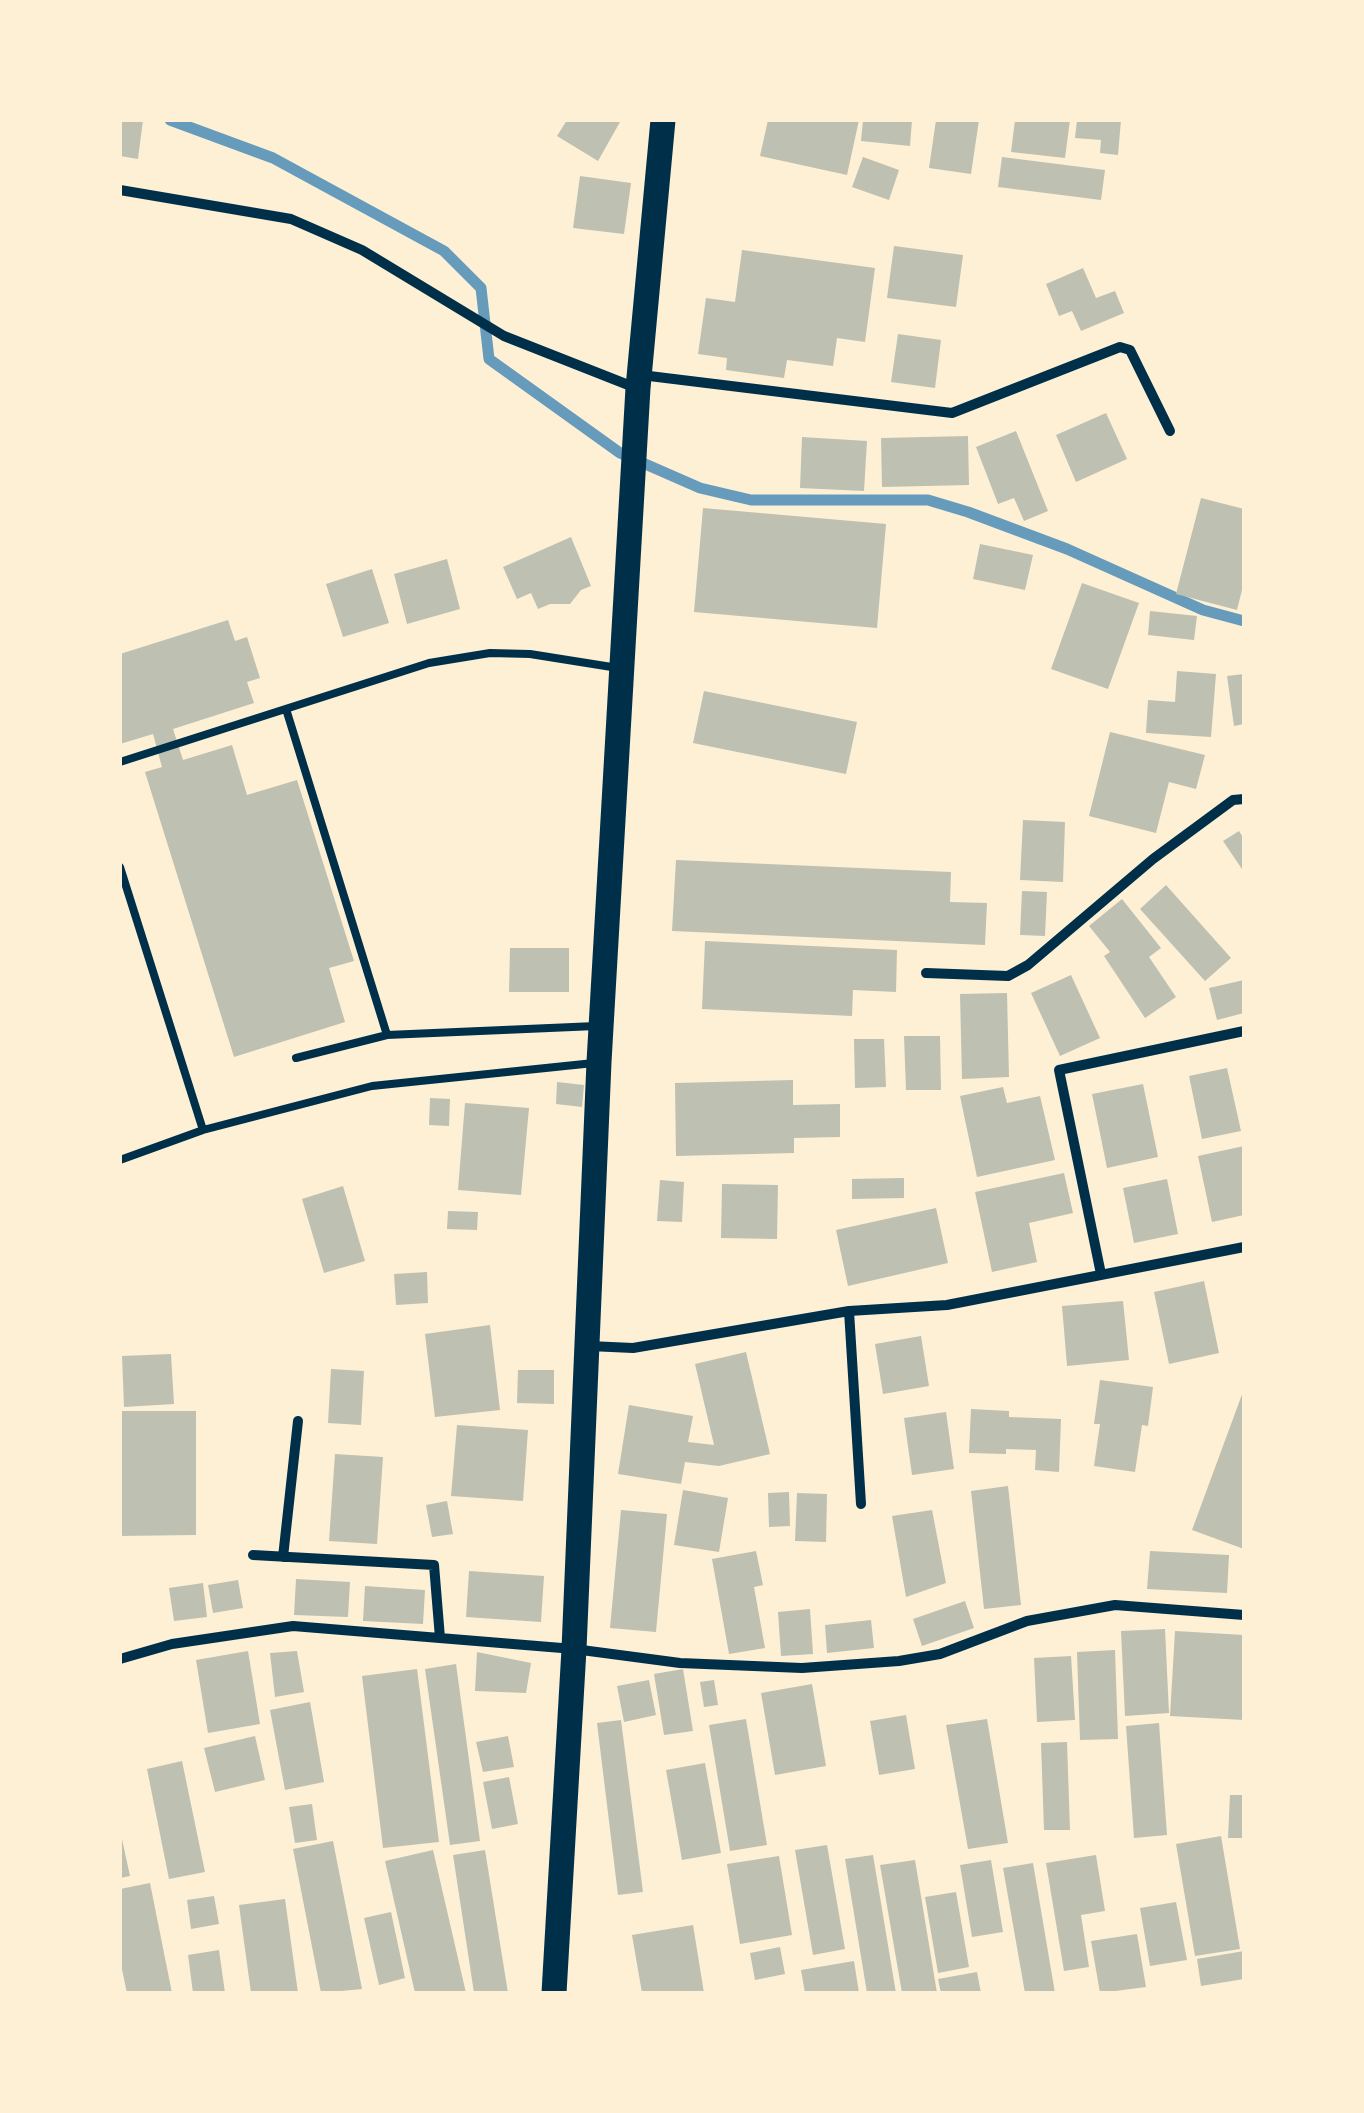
<!DOCTYPE html>
<style>
body{margin:0}
#map{position:relative;width:1364px;height:2113px;overflow:hidden;background:#fdf0d5;font-family:Poppins,sans-serif}
canvas{display:block}
.frame{position:absolute;inset:0;border:122px solid #fdf0d5;pointer-events:none}
</style>
<div id="map">
<canvas width="1364" height="2113"></canvas>
<div class="frame"></div>
</div>
<script>
const ctx = document.querySelector('canvas').getContext('2d');
ctx.lineJoin = 'round';
function poly(rows) {
  const path = new Path2D();
  for (const r of rows) {
    path.moveTo(r[0], r[1]);
    for (let i = 2; i < r.length; i += 2) path.lineTo(r[i], r[i + 1]);
  }
  return path;
}
function stroke(path, color, width, dash) {
  ctx.strokeStyle = color;
  ctx.lineWidth = width;
  ctx.lineCap = dash ? 'butt' : 'round';
  ctx.setLineDash(dash || []);
  ctx.stroke(path);
}
function fill(path, color) {
  ctx.fillStyle = color;
  ctx.fill(path, 'evenodd');
}
const stream = poly([
 [170,120,273,158,444,251,481,288,489,359,620,453,700,488,751,500,928,500,968,512,1067,549,1203,610,1244,621]
]);
const building = poly([
 [120,120,143,120,138,159,120,156],
 [567,120,616,120,620,122,598,161,557,136],
 [768,120,859,120,847,175,760,156],
 [863,120,912,120,910,146,861,141],
 [936,120,979,120,971,174,929,168],
 [1015,120,1070,120,1065,158,1011,152],
 [1077,120,1121,120,1118,155,1100,153,1101,140,1075,138],
 [863,157,899,170,889,200,852,187],
 [1002,157,1105,170,1101,200,998,187],
 [580,176,631,183,624,234,573,228],
 [894,246,963,255,956,307,887,298],
 [742,250,875,268,865,342,837,338,833,366,787,360,784,378,726,370,727,358,698,354,706,298,735,302],
 [1083,268,1096,298,1115,291,1124,313,1081,331,1072,311,1059,316,1046,284],
 [898,334,941,340,935,388,891,382],
 [1106,413,1127,459,1076,482,1056,435],
 [1016,431,1048,511,1024,521,1014,498,998,504,976,447],
 [968,436,969,485,882,487,881,438],
 [802,437,867,441,864,491,800,488],
 [1201,498,1244,509,1244,582,1237,610,1176,594],
 [703,508,886,524,877,628,694,612],
 [571,537,591,586,581,590,570,604,550,604,538,609,531,593,517,599,503,567],
 [980,544,1033,555,1025,590,973,579],
 [447,559,460,609,407,624,394,574],
 [372,569,389,623,343,637,326,584],
 [1082,583,1139,603,1108,689,1051,669],
 [1150,611,1197,616,1194,640,1148,635],
 [228,620,235,641,247,637,260,678,247,682,254,703,173,729,183,760,232,745,247,795,297,780,354,961,329,968,345,1022,234,1057,145,772,162,767,153,734,120,744,120,654],
 [1177,671,1216,674,1211,737,1146,733,1148,700,1175,702],
 [1244,674,1244,724,1234,726,1227,676],
 [704,691,857,722,846,774,693,743],
 [1110,732,1205,755,1196,789,1169,782,1156,833,1089,816],
 [1023,820,1065,822,1063,882,1020,880],
 [1239,831,1244,839,1244,872,1223,841],
 [676,860,951,872,950,902,987,903,985,945,672,931],
 [1166,885,1231,958,1205,981,1140,909],
 [1022,891,1047,892,1045,936,1020,935],
 [1122,899,1161,948,1149,957,1176,997,1145,1018,1104,956,1110,952,1089,926],
 [705,941,897,950,896,992,853,990,852,1016,702,1009],
 [510,948,569,948,569,992,509,992],
 [1071,975,1100,1038,1060,1056,1031,993],
 [1244,980,1244,1013,1217,1020,1209,988],
 [1007,993,1009,1077,962,1079,960,994],
 [904,1036,940,1036,941,1090,906,1090],
 [854,1039,884,1039,886,1087,855,1088],
 [1227,1068,1241,1131,1202,1139,1189,1076],
 [793,1080,793,1105,840,1104,840,1137,794,1138,794,1153,676,1156,675,1083],
 [557,1082,584,1085,582,1107,556,1104],
 [1143,1084,1158,1157,1107,1168,1092,1094],
 [1003,1087,1007,1103,1040,1096,1055,1160,977,1177,960,1096],
 [430,1098,450,1099,449,1126,429,1125],
 [465,1103,529,1108,521,1195,458,1190],
 [1244,1146,1244,1215,1212,1222,1198,1156],
 [1064,1173,1073,1213,1029,1223,1037,1262,992,1272,975,1192],
 [904,1178,904,1198,852,1199,852,1179],
 [1167,1179,1178,1234,1134,1243,1123,1188],
 [660,1180,684,1182,682,1222,657,1221],
 [722,1184,778,1185,777,1239,721,1238],
 [343,1186,365,1261,324,1273,302,1199],
 [936,1208,948,1263,848,1286,836,1230],
 [448,1211,478,1212,477,1230,447,1229],
 [427,1272,428,1303,396,1305,394,1274],
 [1204,1281,1219,1353,1169,1364,1154,1292],
 [1123,1301,1129,1360,1067,1366,1062,1306],
 [490,1325,500,1410,435,1417,425,1334],
 [921,1336,929,1386,883,1394,875,1344],
 [746,1352,770,1454,719,1466,685,1462,681,1484,618,1474,629,1405,693,1416,688,1442,714,1445,695,1364],
 [171,1354,174,1404,124,1407,122,1356],
 [331,1369,364,1371,361,1425,328,1423],
 [518,1370,554,1370,554,1404,517,1403],
 [1100,1380,1153,1387,1148,1426,1142,1425,1135,1472,1094,1466,1100,1424,1094,1424],
 [1244,1389,1244,1549,1192,1530],
 [971,1409,1009,1411,1009,1417,1061,1419,1059,1472,1035,1470,1036,1450,1006,1449,1006,1454,969,1453],
 [120,1411,196,1411,196,1535,120,1536],
 [946,1412,954,1469,912,1475,904,1418],
 [457,1425,528,1430,523,1501,451,1496],
 [335,1454,383,1457,377,1544,329,1541],
 [1008,1486,1021,1605,984,1609,971,1491],
 [683,1490,728,1498,719,1552,674,1545],
 [789,1492,790,1526,769,1527,768,1493],
 [797,1493,827,1494,826,1542,795,1541],
 [447,1501,453,1534,432,1537,426,1505],
 [621,1510,667,1514,656,1632,610,1628],
 [932,1510,946,1583,906,1597,892,1516],
 [756,1551,763,1585,754,1587,765,1648,729,1654,712,1559],
 [1150,1551,1229,1555,1227,1593,1147,1589],
 [469,1571,544,1576,541,1622,466,1617],
 [296,1579,350,1582,348,1617,294,1615],
 [238,1580,243,1608,213,1613,208,1585],
 [203,1583,207,1617,174,1621,169,1588],
 [365,1586,425,1590,423,1624,363,1621],
 [965,1601,974,1628,922,1646,913,1619],
 [810,1609,813,1654,781,1656,778,1612],
 [871,1620,874,1648,827,1653,825,1625],
 [1165,1629,1169,1713,1125,1716,1121,1631],
 [1175,1631,1244,1635,1244,1720,1170,1716],
 [1115,1650,1118,1739,1080,1740,1077,1652],
 [248,1651,260,1724,208,1733,196,1660],
 [297,1651,304,1692,275,1697,270,1653],
 [477,1652,531,1663,526,1693,475,1691],
 [1071,1656,1075,1720,1037,1722,1034,1658],
 [456,1664,480,1841,450,1845,425,1669],
 [417,1669,439,1842,383,1848,362,1676],
 [683,1669,693,1731,664,1735,654,1674],
 [649,1680,656,1715,624,1722,617,1686],
 [714,1680,718,1705,704,1707,700,1682],
 [812,1684,826,1766,775,1775,761,1693],
 [310,1702,324,1782,285,1790,270,1710],
 [906,1715,915,1769,879,1775,870,1721],
 [746,1719,767,1845,730,1851,709,1725],
 [987,1719,1008,1843,968,1849,946,1725],
 [621,1720,643,1892,618,1895,597,1723],
 [1159,1723,1167,1835,1134,1838,1126,1726],
 [255,1736,265,1780,215,1792,204,1748],
 [508,1736,514,1767,483,1772,476,1742],
 [1067,1742,1070,1830,1044,1830,1041,1743],
 [182,1761,205,1872,169,1879,147,1769],
 [705,1763,721,1853,682,1860,666,1770],
 [509,1777,518,1824,492,1829,483,1782],
 [1230,1795,1244,1795,1244,1838,1228,1838],
 [312,1804,317,1840,295,1843,289,1807],
 [120,1830,130,1876,120,1878],
 [1221,1836,1240,1949,1195,1956,1176,1844],
 [333,1841,362,1989,321,1993,293,1849],
 [827,1845,845,1949,813,1955,795,1850],
 [433,1850,466,1993,415,1993,385,1861],
 [485,1850,508,1993,474,1993,453,1855],
 [873,1855,896,1993,867,1993,845,1859],
 [1096,1855,1105,1911,1081,1915,1089,1967,1064,1971,1046,1863],
 [779,1856,792,1935,740,1944,727,1864],
 [915,1860,937,1993,902,1993,880,1865],
 [991,1860,1003,1932,972,1937,960,1865],
 [1033,1863,1055,1993,1025,1993,1003,1868],
 [150,1883,172,1993,127,1993,120,1960,120,1889],
 [956,1892,969,1967,938,1973,925,1897],
 [214,1896,219,1924,191,1929,187,1900],
 [285,1899,298,1993,251,1993,239,1905],
 [1176,1902,1187,1960,1150,1966,1140,1908],
 [391,1912,405,1978,379,1985,364,1918],
 [693,1925,704,1993,642,1993,632,1935],
 [1137,1934,1146,1987,1100,1993,1091,1941],
 [780,1947,785,1974,755,1980,750,1953],
 [219,1950,225,1993,193,1993,188,1955],
 [1244,1951,1244,1979,1201,1986,1197,1959],
 [854,1961,859,1993,805,1993,801,1970],
 [977,1972,981,1993,941,1993,938,1979]
]);
const service = poly([
 [286,709,387,1035],
 [120,762,429,663,490,653,530,654,618,668],
 [120,867,203,1130],
 [296,1058,387,1035,596,1026],
 [120,1160,203,1130,372,1086,594,1063]
]);
const minor = poly([
 [120,190,291,219,362,250,504,336,636,388],
 [641,375,952,413,1120,347,1130,350,1170,431],
 [926,973,1008,976,1028,965,1153,859,1233,800,1244,799],
 [1101,1274,1059,1070,1244,1031],
 [849,1311,861,1504],
 [589,1346,633,1348,849,1311,947,1305,1244,1247],
 [253,1555,434,1565,440,1638],
 [283,1557,298,1421],
 [120,1659,172,1644,293,1626,574,1649,680,1663,802,1668,899,1661,940,1654,1027,1621,1115,1605,1244,1615]
]);
const trunk = poly([
 [554,1993,574,1649,599,1062,638,388,663,120]
]);
stroke(stream, '#669bbc', 11);
fill(building, '#bec0b2');
stroke(service, '#003049', 8);
stroke(minor, '#003049', 10);
stroke(trunk, '#003049', 25);
</script>
